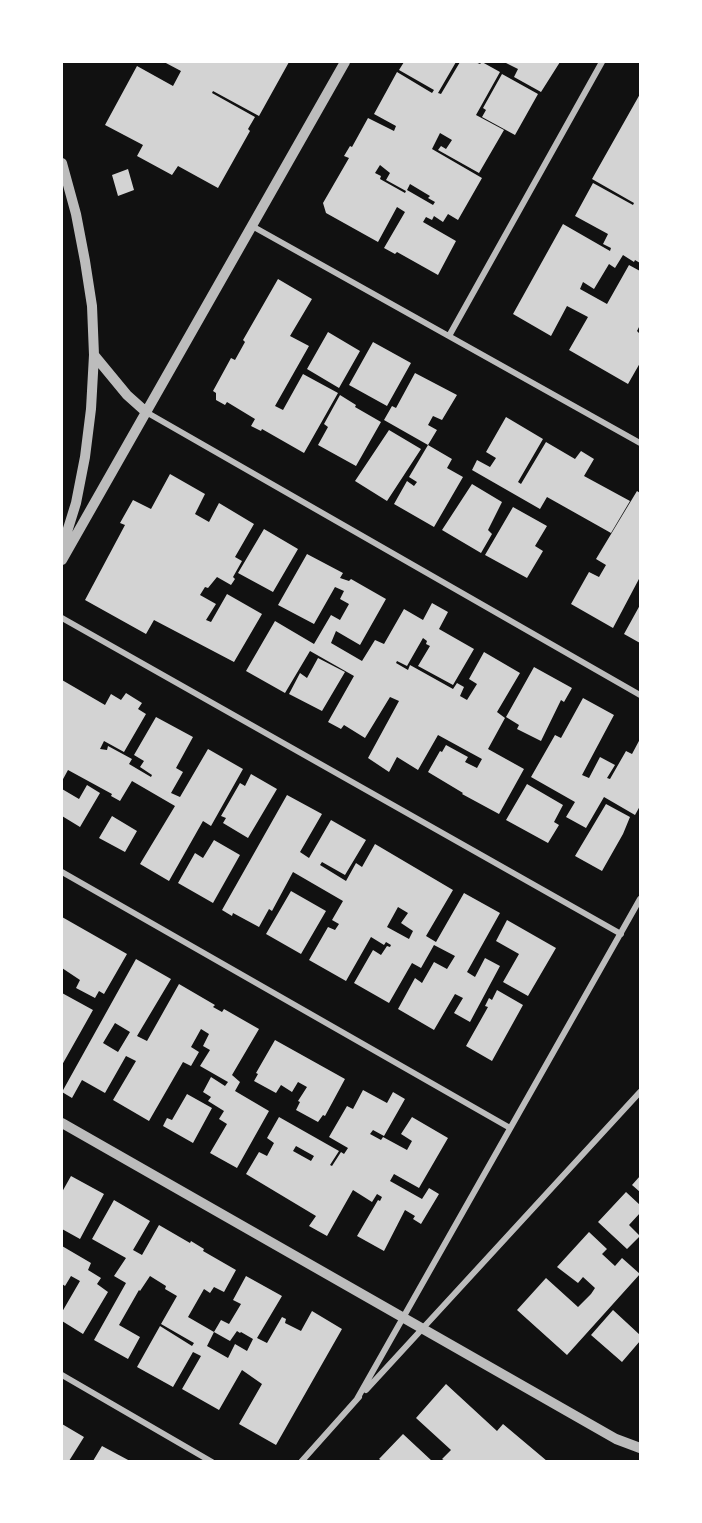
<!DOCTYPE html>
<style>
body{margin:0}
#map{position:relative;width:702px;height:1523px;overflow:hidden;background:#111;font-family:"Archivo Narrow",sans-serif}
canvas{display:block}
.frame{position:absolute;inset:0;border:63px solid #fff;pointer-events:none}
</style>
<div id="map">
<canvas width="702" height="1523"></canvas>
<div class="frame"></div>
</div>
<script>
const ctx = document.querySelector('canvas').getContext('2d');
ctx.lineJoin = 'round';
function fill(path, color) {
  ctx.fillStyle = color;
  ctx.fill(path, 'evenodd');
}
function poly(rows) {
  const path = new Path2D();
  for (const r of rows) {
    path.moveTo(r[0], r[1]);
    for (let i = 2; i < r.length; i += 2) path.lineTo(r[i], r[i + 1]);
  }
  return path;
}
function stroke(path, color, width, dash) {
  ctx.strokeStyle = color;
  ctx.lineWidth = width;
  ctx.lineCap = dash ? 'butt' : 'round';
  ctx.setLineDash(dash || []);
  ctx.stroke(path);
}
const building = poly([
 [164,62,289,62,259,116,213,91,212,93,255,117,248,129,250,131,218,188,178,166,172,175,137,156,143,145,105,125,137,66,173,86,181,71],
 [404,62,456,62,438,93,441,94,460,62,475,62,480,64,482,62,500,72,476,115,504,130,479,173,438,150,441,146,446,149,452,140,440,133,432,149,482,178,458,220,448,214,443,222,434,216,432,220,426,217,423,222,456,241,438,275,397,252,395,254,384,248,405,212,397,207,378,242,326,213,323,203,349,158,344,156,350,146,352,147,368,118,394,131,396,126,374,114,397,72,432,93,434,90,399,70],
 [380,165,390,173,386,180,406,191,405,193,380,179,381,176,375,173],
 [410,184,430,196,428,198,435,202,433,205,407,190],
 [504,62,560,62,541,92,514,77,518,69],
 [502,74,538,94,515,135,482,117,486,110,483,108],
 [640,94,640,263,635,260,634,262,623,255,615,268,609,264,594,289,583,282,580,289,607,304,629,265,640,271,640,325,637,331,640,334,640,363,628,384,569,350,588,317,567,306,551,336,513,314,563,224,610,251,611,248,603,244,608,234,575,216,593,183,633,205,634,203,592,179],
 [128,169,134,190,118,196,112,175],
 [278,279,312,299,290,336,309,346,275,406,283,410,303,374,338,393,304,453,262,429,261,431,251,426,255,419,227,402,225,405,216,400,216,393,213,391,231,358,235,360,245,342,243,340],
 [328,332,360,351,339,388,307,369],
 [373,342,411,363,387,406,349,385],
 [415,373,457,395,442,420,433,416,428,425,437,430,428,445,452,459,447,468,463,477,434,527,394,504,407,481,414,486,417,482,409,477,428,445,384,420,392,406,396,408],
 [340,395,356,405,355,407,381,422,356,466,318,445,328,427,324,424],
 [506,417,543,439,518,482,521,484,546,442,575,459,581,451,594,459,584,476,630,501,611,533,547,497,540,509,472,470,477,460,490,467,496,458,486,452],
 [389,430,421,449,387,501,355,481],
 [170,474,205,494,195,514,209,522,219,503,254,524,235,557,242,561,233,577,235,579,231,585,217,577,208,588,205,587,200,595,216,604,206,620,211,622,227,594,262,614,234,662,154,620,146,634,85,600,125,525,120,523,133,500,151,509],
 [472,484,502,502,488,530,492,534,481,553,442,530],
 [637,491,640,493,640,577,613,628,571,604,589,572,599,577,606,565,596,559],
 [513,507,547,526,535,546,543,551,527,578,485,555],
 [264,529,298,549,273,592,238,573],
 [307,554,343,573,340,578,349,581,351,579,386,599,360,645,336,631,331,643,362,661,375,640,384,644,404,609,423,620,432,603,448,612,439,629,474,649,453,685,418,666,430,646,426,644,427,641,423,638,407,666,397,661,396,663,408,670,410,665,453,689,457,683,464,687,460,696,467,700,477,684,469,679,484,652,520,673,497,712,505,718,488,749,524,769,499,814,462,794,463,793,428,772,440,751,442,752,446,745,468,757,465,762,477,768,482,759,438,735,418,770,397,757,389,772,368,758,399,701,390,697,365,738,344,725,341,729,328,722,354,676,310,651,285,693,246,671,275,621,314,644,331,615,340,620,349,604,340,599,344,591,335,587,314,624,278,605],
 [640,605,640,643,624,634],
 [318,658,345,672,322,711,289,694,300,673,307,678],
 [534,667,572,688,564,702,561,700,541,741,517,729,519,725,506,717],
 [62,680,105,705,111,694,121,700,126,693,142,703,138,709,146,714,124,752,104,741,100,749,107,750,108,746,132,759,129,764,151,777,152,775,140,767,144,761,134,755,156,717,193,737,176,768,183,772,171,793,180,797,208,749,243,769,211,826,203,821,169,881,140,864,175,806,132,781,120,801,111,796,112,794,68,770,62,781],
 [583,698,614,715,582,775,589,778,600,757,615,765,607,778,610,779,626,751,632,754,640,739,640,806,635,815,604,797,586,828,566,817,575,802,531,777,555,735,561,738],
 [251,774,277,789,248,838,223,823,226,818,221,816,240,783,245,786],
 [527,784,563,805,554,822,559,825,548,843,506,820],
 [87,785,100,793,80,827,62,816,62,789,79,799],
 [287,795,322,814,300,852,309,858,331,820,366,840,345,875,322,862,320,865,346,881,356,863,362,867,375,844,453,890,426,936,436,942,464,893,500,913,467,972,475,977,485,958,500,966,470,1022,454,1013,463,998,455,994,434,1030,398,1009,415,978,422,983,434,962,447,969,455,956,434,945,421,968,412,963,389,1003,354,983,373,950,381,955,387,946,390,947,391,945,386,942,384,945,371,937,346,981,309,960,328,927,335,930,339,924,332,920,343,901,293,872,272,911,269,909,259,927,233,913,232,916,222,910],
 [398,907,408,913,401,923,413,931,409,939,387,927],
 [606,804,630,817,623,834,602,871,575,856],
 [112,816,137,831,125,852,99,838],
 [214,840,240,855,213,903,178,883,195,853,203,858],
 [291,891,326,911,301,954,266,934],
 [62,917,127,954,104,994,99,991,95,998,76,988,80,980,62,968],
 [507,920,556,948,528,996,503,982,519,954,496,941],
 [136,959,171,979,137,1036,147,1041,179,984,215,1005,213,1007,222,1012,224,1009,259,1029,232,1075,240,1082,235,1091,269,1111,237,1168,210,1153,227,1124,219,1119,224,1111,208,1101,211,1097,203,1092,211,1077,225,1086,228,1082,200,1066,210,1050,203,1046,209,1034,201,1029,191,1047,199,1052,191,1066,183,1062,149,1121,113,1100,136,1061,126,1056,105,1093,82,1080,72,1098,62,1092],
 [115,1023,130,1032,118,1052,103,1043],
 [497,990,523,1005,492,1061,466,1046,488,1007,485,1006,489,998,492,1000],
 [62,993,93,1010,62,1065],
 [275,1040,345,1079,325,1116,323,1115,318,1122,296,1110,300,1102,298,1101,307,1087,298,1082,292,1092,281,1085,276,1093,254,1081,258,1074,256,1073],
 [363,1090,387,1103,393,1092,405,1099,384,1136,373,1130,370,1134,381,1140,383,1137,407,1150,412,1141,401,1134,412,1117,448,1138,419,1188,394,1174,390,1181,422,1199,429,1188,439,1194,421,1224,413,1219,415,1216,405,1210,384,1251,357,1236,378,1200,380,1201,382,1197,377,1194,372,1202,353,1190,327,1236,309,1226,316,1216,246,1174,259,1152,267,1156,274,1143,267,1138,279,1117,339,1151,330,1165,332,1166,341,1152,344,1154,348,1148,329,1137,347,1106,353,1109],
 [296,1146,314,1156,311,1161,293,1151],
 [187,1094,212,1108,193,1143,163,1126,167,1118,172,1120],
 [71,1176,104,1194,80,1239,62,1229,62,1192],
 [640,1176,640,1192,632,1185],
 [626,1192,640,1205,640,1213,629,1225,640,1236,627,1249,598,1222],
 [114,1200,150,1221,133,1250,142,1255,159,1225,190,1243,191,1241,204,1249,203,1251,236,1270,224,1292,214,1287,210,1293,204,1289,188,1317,214,1332,207,1346,228,1358,235,1344,247,1351,253,1339,241,1332,240,1333,237,1331,230,1341,214,1332,221,1320,229,1324,241,1304,233,1300,246,1276,282,1296,257,1338,267,1343,282,1317,286,1319,285,1323,301,1331,312,1311,342,1329,276,1445,239,1424,262,1384,242,1370,219,1410,182,1389,201,1356,193,1352,173,1387,137,1367,160,1326,192,1346,194,1343,161,1324,177,1296,165,1289,166,1286,150,1276,140,1291,139,1290,119,1325,140,1337,128,1359,94,1340,126,1283,114,1276,126,1258,92,1239],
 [589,1232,607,1249,602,1254,615,1266,622,1258,640,1274,567,1355,517,1310,546,1278,578,1307,591,1294,595,1288,583,1277,578,1283,557,1267],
 [62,1246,91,1263,88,1270,101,1278,97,1284,108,1292,83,1334,62,1321,62,1312,80,1281,71,1276,65,1286,62,1284],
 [613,1310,640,1335,640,1341,622,1362,591,1335],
 [446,1384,497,1431,503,1424,547,1461,445,1461,442,1459,451,1450,416,1418],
 [62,1424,84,1437,69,1461,62,1461],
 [403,1434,432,1461,382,1461,379,1459],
 [102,1446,130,1461,93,1461]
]);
const minor = poly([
 [252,226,640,443],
 [449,336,602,62],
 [146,412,640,695],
 [62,618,621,934],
 [62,872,510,1128],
 [62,1375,212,1462],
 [366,1390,640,1092],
 [357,1399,640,899],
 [301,1462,359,1397]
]);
const tertiary = poly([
 [62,163,76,214,85,261,92,306,94,355,91,409,85,457,76,503,62,548],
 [94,355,127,395,146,412],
 [62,560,345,62],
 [62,1123,616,1439,640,1448]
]);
fill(building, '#d3d3d3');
stroke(minor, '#bcbcbc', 6);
stroke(tertiary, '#bcbcbc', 10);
</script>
